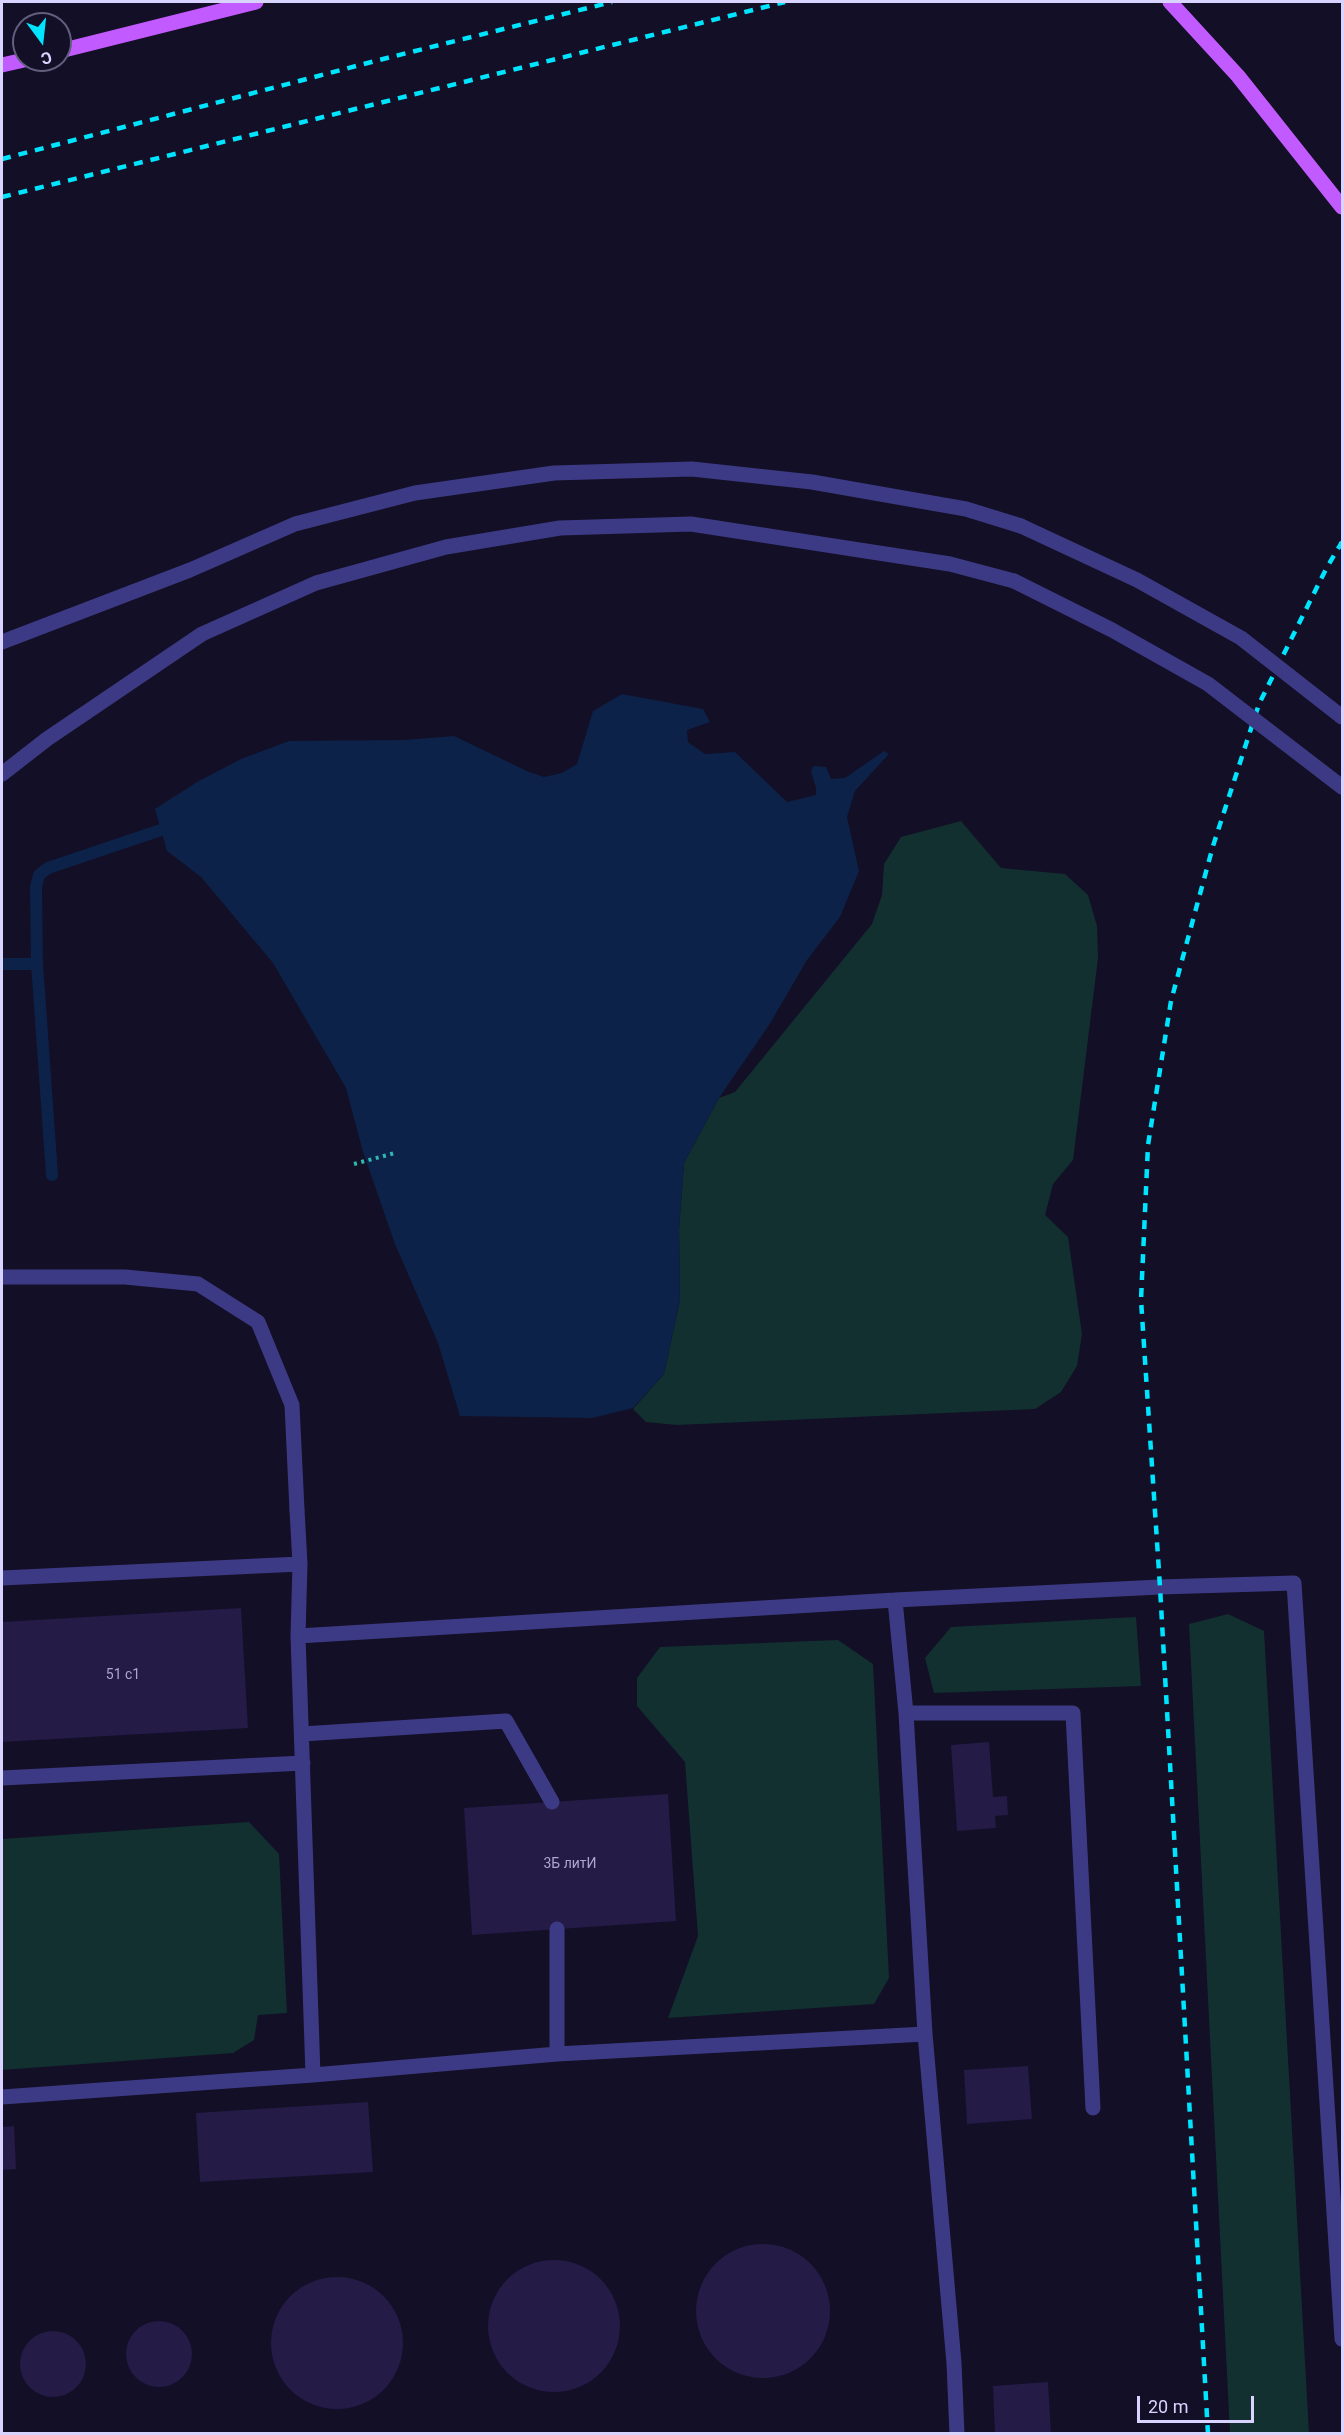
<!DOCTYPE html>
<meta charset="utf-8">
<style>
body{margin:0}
#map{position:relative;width:1344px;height:2435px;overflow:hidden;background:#130f26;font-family:Roboto,sans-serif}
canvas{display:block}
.frame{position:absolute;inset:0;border:3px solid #d9d4ff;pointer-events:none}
.north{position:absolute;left:12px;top:12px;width:60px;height:60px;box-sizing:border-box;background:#130f26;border:2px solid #625e7d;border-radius:50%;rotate:165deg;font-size:16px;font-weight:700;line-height:24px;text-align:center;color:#d9d4ff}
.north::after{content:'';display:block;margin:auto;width:21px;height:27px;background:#00e5ff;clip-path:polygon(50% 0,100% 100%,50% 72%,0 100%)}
.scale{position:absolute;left:1137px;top:2396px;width:117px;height:27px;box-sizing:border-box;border:3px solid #d9d4ff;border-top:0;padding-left:8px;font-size:18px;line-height:21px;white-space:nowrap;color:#d9d4ff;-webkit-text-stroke:4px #130f26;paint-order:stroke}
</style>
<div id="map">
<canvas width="1344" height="2435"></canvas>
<div class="frame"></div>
<div class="north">С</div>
<div class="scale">20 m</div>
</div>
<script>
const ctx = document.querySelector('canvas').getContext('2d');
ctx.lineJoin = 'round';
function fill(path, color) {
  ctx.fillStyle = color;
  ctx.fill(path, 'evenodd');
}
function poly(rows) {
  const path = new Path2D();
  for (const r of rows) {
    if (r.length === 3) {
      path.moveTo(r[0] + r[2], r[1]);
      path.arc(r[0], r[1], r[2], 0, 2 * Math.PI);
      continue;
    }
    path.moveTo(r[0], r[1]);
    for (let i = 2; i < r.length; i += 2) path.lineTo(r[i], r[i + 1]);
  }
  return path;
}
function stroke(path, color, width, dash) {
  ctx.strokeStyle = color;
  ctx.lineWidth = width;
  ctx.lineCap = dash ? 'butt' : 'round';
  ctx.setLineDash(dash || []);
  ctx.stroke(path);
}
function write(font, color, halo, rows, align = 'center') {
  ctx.font = font + ' Roboto,sans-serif';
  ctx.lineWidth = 4.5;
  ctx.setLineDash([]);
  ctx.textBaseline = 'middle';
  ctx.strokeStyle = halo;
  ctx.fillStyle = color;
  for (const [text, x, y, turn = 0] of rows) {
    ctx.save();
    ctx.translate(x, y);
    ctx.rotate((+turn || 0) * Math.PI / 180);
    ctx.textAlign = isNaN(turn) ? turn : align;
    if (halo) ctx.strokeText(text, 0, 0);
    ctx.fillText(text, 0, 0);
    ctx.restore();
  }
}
const green = poly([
 [961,821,1001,868,1065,874,1088,895,1097,926,1098,958,1073,1160,1053,1184,1045,1215,1068,1237,1082,1334,1077,1366,1061,1392,1035,1409,677,1425,646,1422,633,1409,664,1374,680,1300,679,1229,684,1163,719,1098,735,1092,872,924,882,895,884,864,901,837],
 [1228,1614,1264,1631,1309,2433,1230,2433,1189,1624],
 [1136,1617,1141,1686,934,1693,925,1658,951,1627],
 [838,1640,873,1664,889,1978,874,2004,668,2018,698,1936,685,1762,637,1706,637,1678,660,1647],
 [249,1822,279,1854,287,2013,258,2015,254,2040,233,2053,2,2070,2,1839]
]);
const water = poly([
 [622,694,703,709,710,722,687,730,688,742,705,754,735,752,787,802,816,795,816,788,811,772,813,766,826,767,831,779,845,778,884,751,889,754,855,791,847,817,859,871,840,917,807,960,769,1025,719,1098,684,1163,679,1229,680,1300,664,1374,633,1408,592,1418,460,1416,438,1343,395,1244,363,1152,346,1088,273,963,201,877,167,851,155,809,197,782,241,759,289,741,405,740,454,736,529,772,544,777,562,773,577,764,593,711]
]);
const stream = poly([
 [2,964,37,964],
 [52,1175,37,964,36,887,39,875,48,868,161,830]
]);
const building = poly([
 [241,1608,248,1728,2,1742,2,1622],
 [989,1742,993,1797,1007,1796,1008,1815,995,1816,996,1828,957,1831,951,1745],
 [668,1794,676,1921,472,1935,464,1808],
 [1028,2066,1032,2119,967,2124,964,2070],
 [368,2102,373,2172,200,2182,196,2113],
 [14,2126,16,2169,2,2170,2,2127],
 [763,2311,67],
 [554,2326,66],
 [337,2343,66],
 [159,2354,33],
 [53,2364,33],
 [1048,2382,1051,2434,995,2434,993,2386]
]);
const path = poly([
 [354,1164,395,1153]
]);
const service = poly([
 [297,1510,300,1564,298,1636,313,2075],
 [2,1578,300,1564],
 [895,1600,906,1713,925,2034,954,2363,957,2434],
 [298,1636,895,1600,1160,1587,1294,1583,1342,2339],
 [906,1713,1073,1713,1093,2108],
 [302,1734,506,1721,552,1802],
 [2,1778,303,1763],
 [557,1929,557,2054],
 [2,2097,313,2075,557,2054,925,2034]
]);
const minor = poly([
 [2,642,190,570,295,524,415,493,554,473,692,469,812,482,966,509,1021,526],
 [2,774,47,739,202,634,316,583,446,547,560,528,691,524,950,564,1014,581],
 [2,1277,125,1277,198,1284,258,1322,292,1405,297,1510]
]);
const primary = poly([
 [1170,2,1238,76,1342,207],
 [60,51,256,2],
 [2,65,24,60]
]);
const rail = poly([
 [2,159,379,60,612,2],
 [2,197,785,2],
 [1208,2434,1160,1587,1141,1300,1148,1145,1171,1001,1213,846,1259,704,1326,569,1342,542]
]);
const minorBridge = poly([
 [1021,526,1137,580,1241,638,1342,717],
 [1014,581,1112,630,1208,684,1342,787]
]);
const numberNames = [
 ["51 с1",123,1675],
 ["3Б литИ",570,1864]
];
fill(green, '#12302f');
fill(water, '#0c2248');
stroke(stream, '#0c2248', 12);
fill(building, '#241b47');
stroke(path, '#2fb8b0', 4, [3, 4.5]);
stroke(service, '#3d3a85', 15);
stroke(minor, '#3d3a85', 15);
stroke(primary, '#c25bff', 15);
stroke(rail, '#00e5ff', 4.5, [9, 8]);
stroke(minorBridge, '#3d3a85', 15);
write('14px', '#aca6d1', null, numberNames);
</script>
